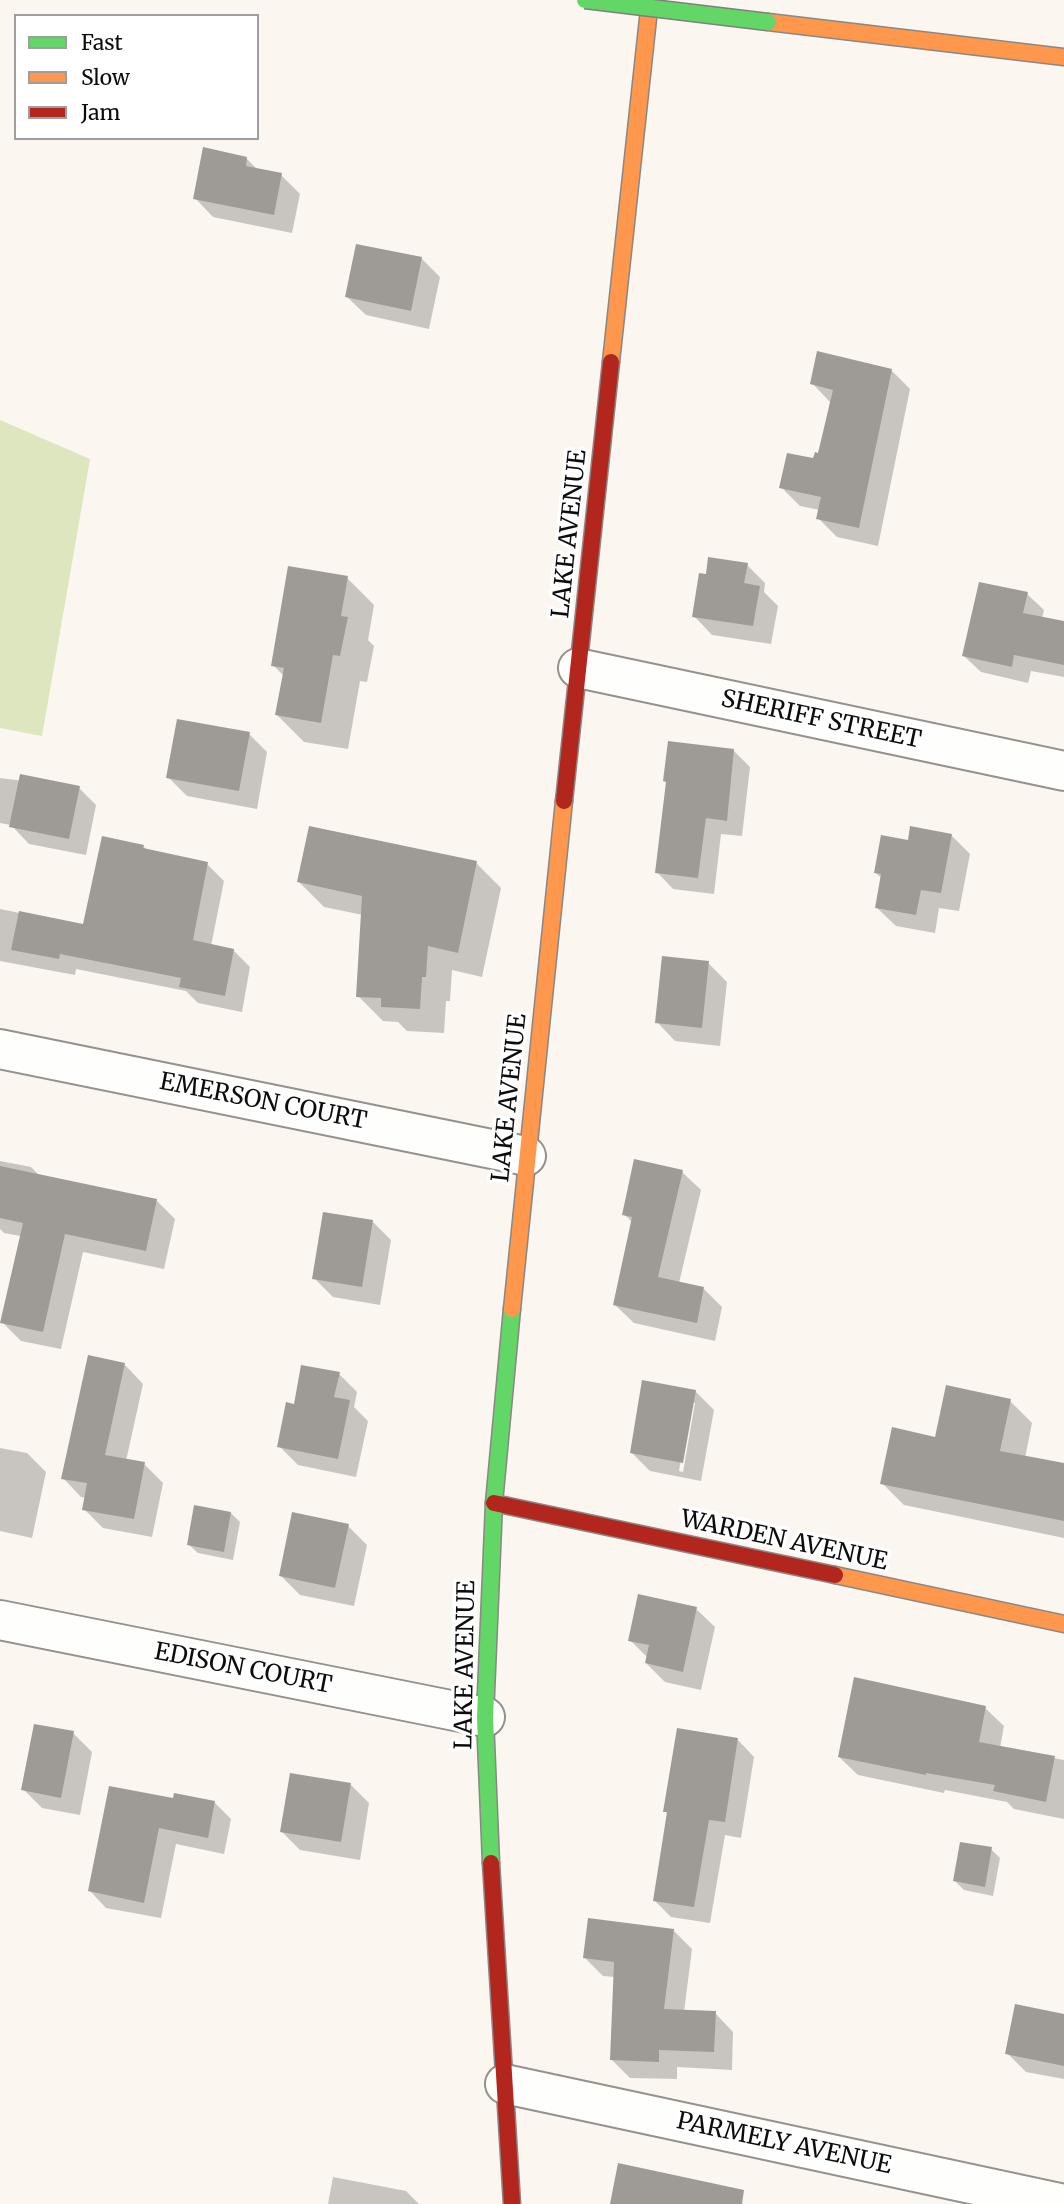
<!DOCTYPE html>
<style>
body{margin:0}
#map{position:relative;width:1064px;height:2204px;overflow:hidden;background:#fbf6f0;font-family:Merriweather,serif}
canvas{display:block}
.legend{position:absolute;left:14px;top:14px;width:245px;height:126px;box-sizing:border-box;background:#fff;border:2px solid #9e9e9e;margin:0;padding:9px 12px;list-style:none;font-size:21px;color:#0c0c0c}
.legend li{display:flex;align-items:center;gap:14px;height:35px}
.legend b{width:35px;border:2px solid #9e9e9e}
</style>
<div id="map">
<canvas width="1064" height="2204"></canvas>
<ul class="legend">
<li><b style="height:9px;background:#63d668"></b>Fast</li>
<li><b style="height:9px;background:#ff974d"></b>Slow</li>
<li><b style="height:9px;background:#b3261e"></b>Jam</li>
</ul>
</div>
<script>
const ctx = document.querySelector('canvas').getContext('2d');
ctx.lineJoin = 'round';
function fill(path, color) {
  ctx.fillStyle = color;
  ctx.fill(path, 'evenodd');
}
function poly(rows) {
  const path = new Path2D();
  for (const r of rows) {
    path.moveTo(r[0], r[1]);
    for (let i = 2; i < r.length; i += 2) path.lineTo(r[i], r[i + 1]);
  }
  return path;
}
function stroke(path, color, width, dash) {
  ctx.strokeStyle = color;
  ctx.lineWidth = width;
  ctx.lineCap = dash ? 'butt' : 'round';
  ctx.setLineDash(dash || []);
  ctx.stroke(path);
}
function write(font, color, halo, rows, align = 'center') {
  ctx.font = font + ' Merriweather,serif';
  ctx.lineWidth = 7;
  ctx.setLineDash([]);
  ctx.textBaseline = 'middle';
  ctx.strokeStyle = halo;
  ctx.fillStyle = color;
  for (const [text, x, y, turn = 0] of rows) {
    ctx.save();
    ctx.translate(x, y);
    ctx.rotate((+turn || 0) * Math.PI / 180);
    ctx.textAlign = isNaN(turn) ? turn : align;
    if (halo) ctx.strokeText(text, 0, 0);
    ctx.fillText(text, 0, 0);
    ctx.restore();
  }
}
const forest = poly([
 [0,420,90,459,42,736,0,728]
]);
const shadow = poly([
 [246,158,259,171,281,175,300,194,292,233,213,217,195,198],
 [421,258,440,277,429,329,366,315,347,297],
 [891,370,910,389,878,546,837,537,818,518,820,510,800,506,781,487,819,455,830,402,812,383],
 [747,565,765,583,764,592,778,606,771,644,712,635,694,616,707,576],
 [347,578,374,605,368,640,374,646,367,682,360,681,348,749,304,742,277,715,284,676,273,665],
 [1027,594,1044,610,1042,618,1064,622,1064,677,1031,671,1028,683,981,672,964,656],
 [249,734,267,752,257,809,187,796,168,777],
 [733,750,750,767,742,836,721,834,714,894,673,889,657,872],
 [0,778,79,788,96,805,86,855,29,844,11,825,0,823],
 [951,835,970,854,959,911,939,908,935,933,896,926,877,908,882,879,876,873,909,842],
 [143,846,148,851,207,864,224,881,211,946,233,950,250,967,242,1012,198,1003,186,991,76,969,75,975,0,961,0,909,84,926],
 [476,863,501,888,482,977,452,970,450,1001,446,1001,444,1033,407,1031,398,1022,383,1021,358,996,363,915,324,907,299,882],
 [708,963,727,982,720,1046,675,1041,657,1022],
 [0,1161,31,1167,40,1176,156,1200,175,1219,164,1269,83,1252,61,1349,21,1341,2,1322,21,1236,4,1233,0,1229],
 [682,1172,701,1190,679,1283,704,1289,722,1307,715,1341,634,1323,615,1305,633,1223,624,1214],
 [373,1222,391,1240,380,1305,333,1297,314,1278],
 [89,1357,125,1365,143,1384,126,1461,144,1464,163,1483,152,1537,103,1528,84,1509,86,1498,81,1497,63,1478],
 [339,1374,357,1392,354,1407,368,1421,356,1477,298,1465,279,1446,295,1406],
 [695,1391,714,1410,701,1481,650,1471,632,1453],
 [691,1403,695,1403,683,1472,679,1471],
 [1010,1401,1032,1423,1025,1458,1064,1465,1064,1538,904,1505,882,1483,937,1439],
 [0,1448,27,1453,46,1472,32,1538,0,1531],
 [231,1513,240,1522,233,1560,198,1553,188,1544],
 [348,1526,367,1545,354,1606,300,1595,281,1576],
 [696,1609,715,1627,701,1690,665,1682,646,1663,648,1658,630,1640],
 [985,1708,1004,1726,1000,1748,1064,1760,1064,1819,1014,1809,1007,1802,945,1790,944,1793,858,1775,839,1757],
 [73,1733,92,1752,80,1815,42,1808,23,1789],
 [738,1740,754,1757,741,1838,725,1835,710,1923,671,1917,655,1901,668,1814,665,1811],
 [351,1785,369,1803,360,1860,300,1850,281,1831],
 [174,1800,214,1802,231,1819,224,1854,176,1844,161,1918,106,1908,90,1891],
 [991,1849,1000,1858,993,1896,964,1890,955,1881],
 [673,1930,692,1949,684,2012,715,2013,733,2032,732,2070,677,2067,677,2079,630,2078,611,2059,615,1977,603,1976,584,1957],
 [1064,2016,1064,2079,1026,2072,1007,2053],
 [333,2177,406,2191,419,2204,328,2204]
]);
const building = poly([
 [203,147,247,157,246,166,282,173,274,215,193,199],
 [356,244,422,257,411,311,345,297],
 [817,351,892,369,859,528,816,519,821,497,779,488,787,453,813,458,815,452,818,453,833,390,810,384],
 [708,557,748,563,744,583,760,586,753,626,692,617,699,573,706,574],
 [288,566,348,576,341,616,348,617,340,656,333,655,321,723,275,715,284,668,271,666],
 [979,582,1028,592,1023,613,1064,621,1064,665,1014,655,1012,667,962,656],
 [177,719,250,732,239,791,166,778],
 [668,741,734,749,727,821,706,818,698,878,655,873,666,782,663,781],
 [20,774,80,786,69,839,9,827],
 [309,826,477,861,458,953,428,946,426,977,422,977,420,1009,381,1007,381,998,356,997,362,896,297,882],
 [910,826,952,834,941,893,921,890,916,915,875,908,881,874,874,873,881,835,908,840],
 [102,836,144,845,143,848,208,862,193,940,234,949,225,996,179,987,181,978,60,954,59,959,11,950,19,911,83,924],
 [662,956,709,961,702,1028,655,1023],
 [634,1159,683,1170,658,1277,704,1287,697,1323,613,1305,632,1217,622,1215],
 [0,1166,157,1199,146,1251,65,1234,43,1332,0,1323,23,1223,0,1218],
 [323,1212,373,1220,362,1287,312,1279],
 [88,1355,125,1363,105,1455,145,1462,134,1519,82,1510,87,1483,61,1479],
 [301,1365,340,1372,334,1397,350,1400,338,1459,277,1447,286,1402,294,1404],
 [642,1380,696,1390,683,1463,630,1453],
 [946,1385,1011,1399,1000,1451,1064,1463,1064,1521,880,1484,892,1427,935,1437],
 [194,1505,231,1512,224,1552,187,1545],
 [292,1512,349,1524,335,1588,279,1576],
 [638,1594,697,1607,683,1672,645,1663,649,1645,628,1641],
 [854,1677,986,1706,979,1742,1055,1756,1046,1802,993,1791,995,1785,926,1773,926,1775,838,1757],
 [34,1724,74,1731,61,1798,21,1790],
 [677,1728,738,1738,725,1822,709,1820,694,1907,653,1901,667,1812,663,1812],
 [290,1773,351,1783,341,1842,280,1832],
 [109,1786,173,1798,174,1793,215,1801,208,1838,159,1828,144,1903,88,1891],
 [960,1842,992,1847,985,1887,953,1881],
 [588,1918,674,1929,664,2009,716,2011,714,2052,659,2050,659,2062,610,2060,614,1962,583,1958],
 [1015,2004,1064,2014,1064,2066,1005,2054],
 [618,2163,744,2190,742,2204,610,2204]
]);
const street = poly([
 [578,668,1064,771],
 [0,1049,526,1156],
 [0,1620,485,1717],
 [505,2084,1064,2204]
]);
const fast = poly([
 [491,1863,485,1717,494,1503,512,1309]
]);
const slow = poly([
 [768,22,1064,57],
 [611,362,650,0],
 [512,1309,564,801],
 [835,1575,1064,1624]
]);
const jam = poly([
 [564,801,611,362],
 [494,1503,835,1575],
 [491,1863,512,2204]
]);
const fastBridge = poly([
 [585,0,768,22]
]);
const streetNames = [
 ["LAKE AVENUE",570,534,-84],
 ["SHERIFF STREET",821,720,12],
 ["LAKE AVENUE",510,1098,-84],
 ["EMERSON COURT",263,1102,11],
 ["WARDEN AVENUE",784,1541,12],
 ["LAKE AVENUE",466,1665,-89],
 ["EDISON COURT",243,1669,11],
 ["PARMELY AVENUE",784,2144,12]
];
fill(forest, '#dde6be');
fill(shadow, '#0003');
fill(building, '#9e9a96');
stroke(street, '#94918f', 42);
stroke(fast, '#8a8885', 19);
stroke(slow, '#8a8885', 19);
stroke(jam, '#8a8885', 19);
stroke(street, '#fefefd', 38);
stroke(fast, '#63d668', 16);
stroke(slow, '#ff974d', 16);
stroke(jam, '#b3261e', 16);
stroke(fastBridge, '#817f7c', 19, []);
stroke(fastBridge, '#63d668', 16);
write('24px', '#0c0c0c', '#fff', streetNames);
</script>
